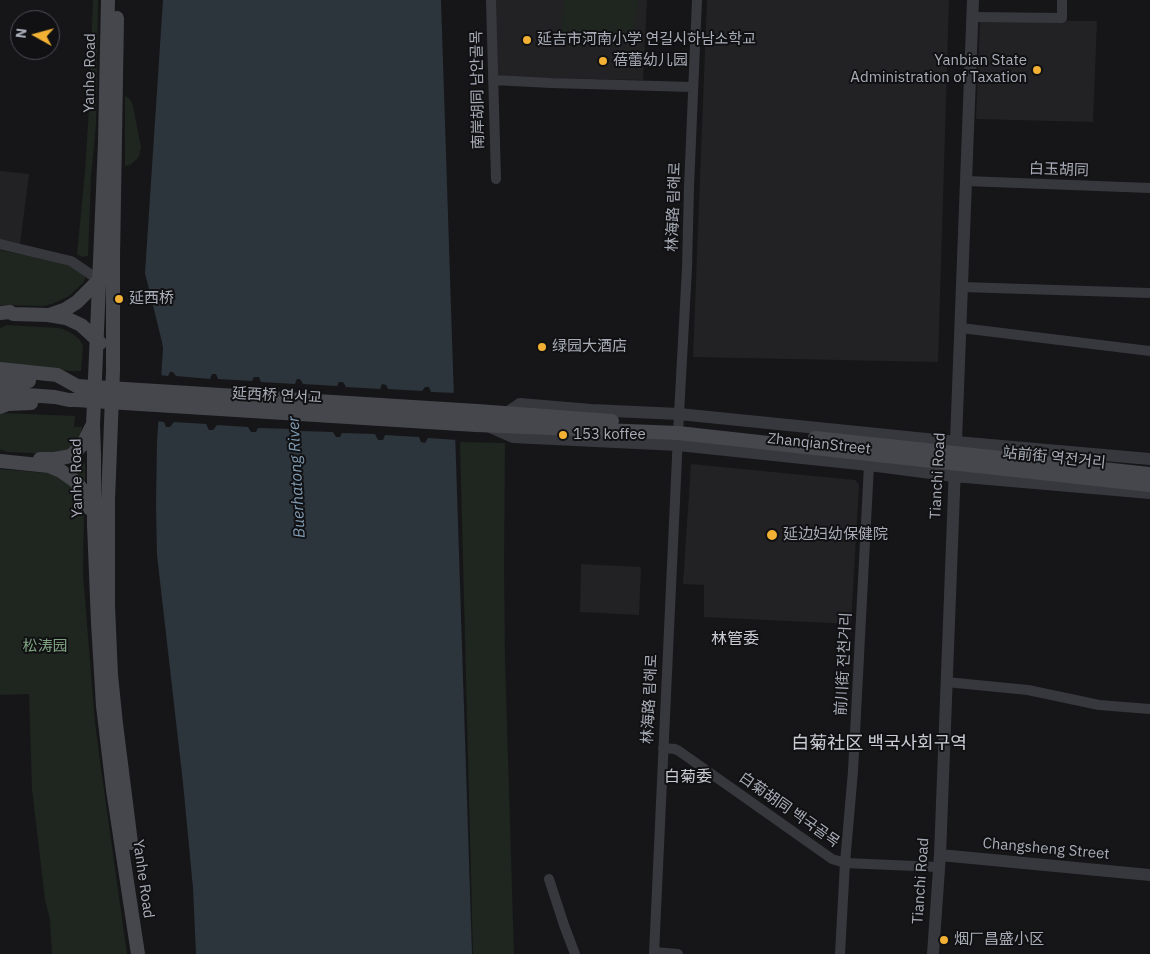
<!DOCTYPE html>
<meta charset="utf-8">
<style>
body{margin:0}
#map{position:relative;width:1150px;height:954px;overflow:hidden;background:#161618;font-family:"IBM Plex Sans",sans-serif}
canvas{display:block}
.north{position:absolute;left:10px;top:10px;width:50px;height:50px;box-sizing:border-box;background:#111113;border:1px solid #4d4f55;border-radius:50%;rotate:277deg;font-size:14px;font-weight:700;line-height:20px;text-align:center;color:#a8adb8}
.north::after{content:'';display:block;margin:auto;width:18px;height:22px;background:#f2b134;clip-path:polygon(50% 0,100% 100%,50% 72%,0 100%)}
</style>
<div id="map">
<canvas width="1150" height="954"></canvas>
<div class="north">N</div>
</div>
<script>
const ctx = document.querySelector('canvas').getContext('2d');
ctx.lineJoin = 'round';
function fill(path, color) {
  ctx.fillStyle = color;
  ctx.fill(path, 'evenodd');
}
function poly(rows) {
  const path = new Path2D();
  for (const r of rows) {
    path.moveTo(r[0], r[1]);
    for (let i = 2; i < r.length; i += 2) path.lineTo(r[i], r[i + 1]);
  }
  return path;
}
function stroke(path, color, width, dash) {
  ctx.strokeStyle = color;
  ctx.lineWidth = width;
  ctx.lineCap = dash ? 'butt' : 'round';
  ctx.setLineDash(dash || []);
  ctx.stroke(path);
}
function write(font, color, halo, rows, align = 'center') {
  ctx.font = font + ' "IBM Plex Sans","Noto Sans SC","Noto Sans KR",sans-serif';
  ctx.lineWidth = 4;
  ctx.setLineDash([]);
  ctx.textBaseline = 'middle';
  ctx.strokeStyle = halo;
  ctx.fillStyle = color;
  for (const [text, x, y, turn = 0] of rows) {
    ctx.save();
    ctx.translate(x, y);
    ctx.rotate((+turn || 0) * Math.PI / 180);
    ctx.textAlign = isNaN(turn) ? turn : align;
    if (halo) ctx.strokeText(text, 0, 0);
    ctx.fillText(text, 0, 0);
    ctx.restore();
  }
}
const built = poly([
 [493,0,647,0,643,80,493,77],
 [707,0,949,0,938,362,693,357],
 [980,20,1097,21,1093,122,976,119],
 [0,171,29,174,20,244,0,240],
 [691,464,855,480,859,485,851,624,704,617,704,585,683,584],
 [581,564,641,567,639,615,580,612]
]);
const green = poly([
 [93,0,98,0,96,124,91,177,88,256,82,257,77,254,85,172,89,108],
 [564,0,638,0,637,11,635,17,633,42,562,38],
 [125,96,130,99,133,106,141,147,139,156,137,159,130,165,125,166],
 [0,250,68,264,86,275,84,282,69,296,52,304,44,306,0,305],
 [7,325,58,328,63,329,73,334,80,340,83,346,81,371,69,371,35,366,0,364,0,328],
 [2,413,75,416,74,427,82,427,81,432,77,440,70,448,66,450,53,454,7,452,0,449,0,414],
 [460,442,505,443,504,566,505,660,514,954,473,954],
 [81,463,84,463,85,464,85,486,67,468],
 [0,469,46,473,57,476,73,488,80,498,84,511,83,575,95,722,100,761,127,954,52,954,50,920,45,900,32,789,29,694,0,695]
]);
const water = poly([
 [163,0,441,0,472,954,196,954,193,888,183,783,157,555,156,505,157,442,163,348,162,342,145,273]
]);
const pier = poly([
 [170,372,173,372,176,376,210,379,212,374,216,374,218,379,252,381,254,377,259,377,261,382,295,384,297,379,300,379,303,384,337,386,339,382,343,382,346,387,380,389,382,384,386,385,388,389,422,391,425,387,429,387,431,392,457,393,458,440,428,438,425,443,421,442,419,437,385,435,383,440,378,440,375,434,342,433,340,437,336,437,333,432,300,431,298,435,292,435,290,429,258,428,256,432,251,432,248,427,217,425,213,430,209,430,206,424,174,422,170,427,166,427,164,422,156,421,159,375,168,376]
]);
const minor = poly([
 [491,0,496,179],
 [972,17,1062,18,1062,0],
 [493,80,551,83,693,87],
 [966,181,1150,188],
 [0,244,71,261,99,280],
 [962,287,1150,293],
 [961,328,1150,351],
 [946,682,1028,690,1099,705,1150,709],
 [663,748,675,749,679,751,832,859,845,863,938,867],
 [549,879,564,925,575,954],
 [654,952,678,954],
 [654,954,679,414,687,268,689,187,697,0],
 [840,954,845,863,853,771,869,465]
]);
const tertiary = poly([
 [507,413,520,404,591,410,679,414,956,442,1150,459],
 [488,426,513,437,678,445,869,465,954,476,1150,493],
 [940,855,1150,875],
 [933,954,940,855,973,0]
]);
const secondary = poly([
 [108,0,105,143,93,425,94,455,94,525,98,623,103,706,113,790,138,954],
 [117,18,113,258,113,371,108,500,108,606,111,675,116,724,131,843],
 [0,313,10,312,13,314,48,315,66,318,81,325,93,336,100,343],
 [49,315,66,309,77,302,99,280],
 [0,369,57,375,77,386],
 [0,379,29,381],
 [0,393,55,397,69,400,76,400],
 [0,407,8,404,31,403],
 [477,411,612,421],
 [476,425,678,433,1150,485],
 [815,438,1150,474],
 [40,459,55,459,71,456,83,444,92,426],
 [0,461,49,466,61,471,75,481,80,487,86,495,90,509]
]);
const secondaryBridge = poly([
 [77,386,477,411],
 [76,400,476,425]
]);
const markers = [
 [527,40,5,"#f2b134"],
 [603,61,5,"#f2b134"],
 [1037,70,5,"#f2b134"],
 [119,299,5,"#f2b134"],
 [542,347,5,"#f2b134"],
 [563,435,5,"#f2b134"],
 [772,535,6,"#f2b134"],
 [944,940,5,"#f2b134"]
];
const poiNames = [
 ["延吉市河南小学 연길시하남소학교",537,40],
 ["蓓蕾幼儿园",613,61],
 ["Yanbian State",1027,61,"right"],
 ["Administration of Taxation",1027,78,"right"],
 ["延西桥",129,299],
 ["绿园大酒店",552,347],
 ["153 koffee",573,435],
 ["延边妇幼保健院",783,535],
 ["烟厂昌盛小区",954,940]
];
const streetNames = [
 ["Yanhe Road",90,73,-89],
 ["南岸胡同 남안골목",478,90,-91],
 ["白玉胡同",1059,170,2],
 ["林海路 림해로",674,207,-88],
 ["延西桥 연서교",277,396,3],
 ["ZhanqianStreet",819,444,6],
 ["站前街 역전거리",1054,458,6],
 ["Tianchi Road",938,476,-87],
 ["Yanhe Road",77,478,-91],
 ["前川街 전천거리",844,664,-87],
 ["林海路 림해로",650,699,-87],
 ["白菊胡同 백국골목",789,810,35],
 ["Changsheng Street",1046,849,5],
 ["Yanhe Road",143,879,82],
 ["Tianchi Road",921,881,-86]
];
const parkNames = [
 ["松涛园",45,647]
];
const waterNames = [
 ["Buerhatong River",297,477,-93]
];
const neighbourhoodNames = [
 ["林管委",735,639],
 ["白菊委",688,777]
];
const quarterNames = [
 ["白菊社区 백국사회구역",879,744]
];
fill(built, '#222225');
fill(green, '#1e261f');
fill(water, '#2c353c');
fill(pier, '#161618');
stroke(minor, '#37383d', 10);
stroke(tertiary, '#37383d', 12);
stroke(secondary, '#45474d', 14);
stroke(secondaryBridge, '#45474d', 14);
for (const [x, y, r, color] of markers) {
  const dot = new Path2D();
  dot.arc(x, y, r, 0, 2 * Math.PI);
  ctx.fillStyle = color;
  ctx.fill(dot);
  stroke(dot, '#111113', 2);
}
write('15px', '#a8adb8', '#111113', poiNames, 'left');
write('15px', '#a8adb8', '#111113', streetNames);
write('15px', '#7fa381', '#111113', parkNames);
write('italic 16px', '#7f9bb3', '#111113', waterNames);
write('16px', '#c9ccd4', '#111113', neighbourhoodNames);
write('18px', '#c9ccd4', '#111113', quarterNames);
</script>
